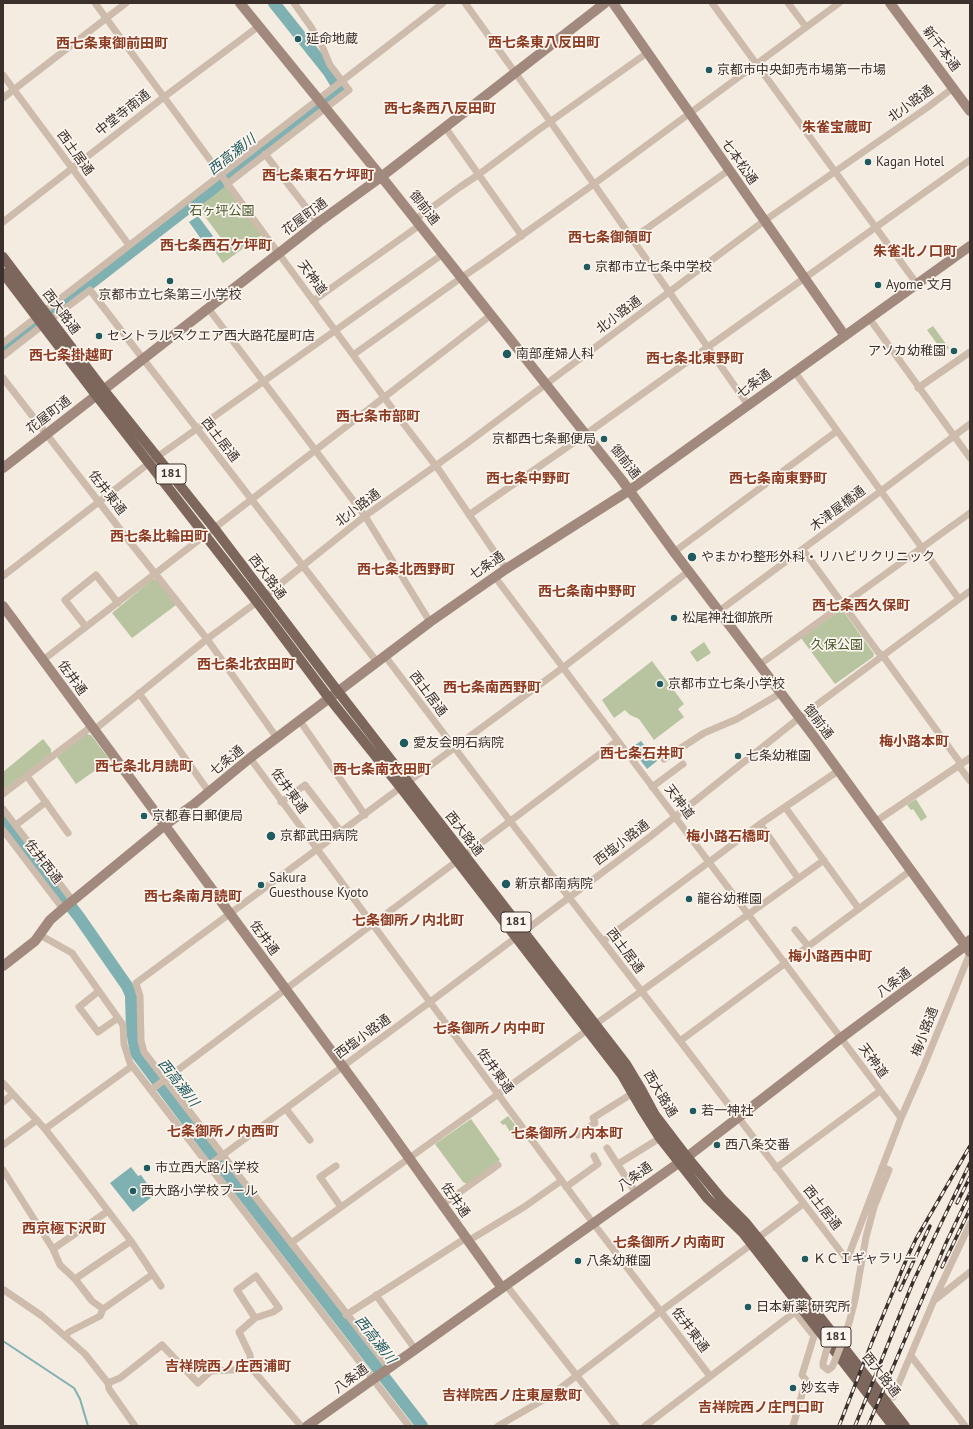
<!DOCTYPE html>
<meta charset="utf-8">
<style>
body{margin:0}
#map{position:relative;width:973px;height:1429px;overflow:hidden;background:#f4ebe1;font-family:"PT Sans",sans-serif}
canvas{display:block}
.frame{position:absolute;inset:0;border:4px solid #3b302b;pointer-events:none}
</style>
<div id="map">
<canvas width="973" height="1429"></canvas>
<div class="frame"></div>
</div>
<script>
const ctx = document.querySelector('canvas').getContext('2d');
ctx.lineJoin = 'round';
function fill(path, color) {
  ctx.fillStyle = color;
  ctx.fill(path, 'evenodd');
}
function poly(rows) {
  const path = new Path2D();
  for (const r of rows) {
    path.moveTo(r[0], r[1]);
    for (let i = 2; i < r.length; i += 2) path.lineTo(r[i], r[i + 1]);
  }
  return path;
}
function stroke(path, color, width, dash) {
  ctx.strokeStyle = color;
  ctx.lineWidth = width;
  ctx.lineCap = dash ? 'butt' : 'round';
  ctx.setLineDash(dash || []);
  ctx.stroke(path);
}
function write(font, color, halo, rows, align = 'center') {
  ctx.font = font + ' "PT Sans","Noto Sans JP",sans-serif';
  ctx.lineWidth = 3.5;
  ctx.setLineDash([]);
  ctx.textBaseline = 'middle';
  ctx.strokeStyle = halo;
  ctx.fillStyle = color;
  for (const [text, x, y, turn = 0] of rows) {
    ctx.save();
    ctx.translate(x, y);
    ctx.rotate((+turn || 0) * Math.PI / 180);
    ctx.textAlign = isNaN(turn) ? turn : align;
    if (halo) ctx.strokeText(text, 0, 0);
    ctx.fillText(text, 0, 0);
    ctx.restore();
  }
}
const green = poly([
 [225,185,262,235,223,263,211,246,221,238,197,206],
 [933,326,949,348,943,352,927,330],
 [153,579,157,580,176,605,132,638,112,613],
 [840,611,844,612,874,654,873,657,835,684,801,638],
 [704,642,711,653,697,662,690,652],
 [652,661,684,704,678,709,684,717,654,740,639,719,630,715,625,710,614,718,602,700],
 [86,734,91,735,110,760,76,784,57,757],
 [43,739,51,749,51,754,3,790,3,772],
 [916,799,927,817,921,821,913,809,911,810,907,805],
 [508,1116,521,1132,514,1138,505,1124,503,1125,500,1122],
 [471,1119,500,1160,467,1184,463,1182,435,1144]
]);
const water = poly([
 [198,216,213,236,204,243,189,222],
 [641,741,657,761,647,769,631,748],
 [131,1167,138,1176,141,1175,148,1185,146,1187,153,1196,133,1212,110,1183]
]);
const stream = poly([
 [3,1341,74,1388,80,1399,88,1426]
]);
const river = poly([
 [56,310,340,90,329,72,274,3],
 [3,350,32,328],
 [3,819,79,917,127,986,131,995,132,1031,136,1053,208,1149,422,1426]
]);
const street = poly([
 [95,3,400,419,439,470,506,569],
 [465,3,550,121,748,405],
 [712,3,917,284],
 [788,3,806,27],
 [3,75,129,245],
 [3,98,126,3],
 [445,127,522,236],
 [265,154,318,223],
 [227,184,349,90,330,65,322,46,311,27,294,3],
 [416,219,460,187,478,175,537,131,647,53],
 [3,222,164,97,259,26],
 [632,239,729,170],
 [313,301,420,225],
 [208,308,365,516,430,622],
 [869,318,970,458],
 [51,319,90,290,377,662],
 [3,343,443,3],
 [353,355,458,280,483,263,594,184,839,3],
 [3,356,43,325],
 [794,371,959,599],
 [3,378,126,537,207,639,277,738],
 [918,388,970,352],
 [469,515,586,434,970,160],
 [803,550,878,652,883,656,961,764],
 [674,552,837,431],
 [3,576,157,457,443,254],
 [495,577,901,1118],
 [265,596,365,516,466,444,764,221,928,107,953,88],
 [719,611,881,491,970,424],
 [86,627,65,600,96,575,118,603],
 [385,656,510,821,680,1041,847,1260],
 [43,660,491,315],
 [759,665,970,513],
 [139,693,209,792],
 [300,721,365,815],
 [94,730,207,639,257,602],
 [250,758,593,1223,710,1376],
 [664,759,704,733,737,719,781,693],
 [959,766,970,781],
 [27,776,68,833],
 [652,787,683,764],
 [3,794,92,726],
 [281,802,305,785,341,832],
 [785,807,859,909],
 [3,809,73,901],
 [875,822,970,758],
 [760,824,798,878],
 [16,825,46,802],
 [3,830,63,909],
 [465,855,617,741],
 [795,930,808,946],
 [40,935,72,953,123,1025,124,1044,130,1063,409,1426],
 [603,941,760,824,838,771],
 [99,991,79,1007,98,1032,118,1018],
 [680,1041,910,871],
 [3,1083,45,1129,77,1170,131,1241,161,1286],
 [151,1090,457,861],
 [3,1102,13,1094],
 [286,1109,310,1140],
 [45,1129,132,1066],
 [578,1135,595,1123,593,1118,633,1093],
 [3,1145,37,1120],
 [607,1148,636,1193],
 [618,1164,660,1138],
 [208,1166,430,1002,651,836,799,718,970,591],
 [336,1166,320,1177,341,1207],
 [776,1168,880,1091],
 [3,1170,53,1249,60,1265,75,1279,92,1301,103,1309],
 [566,1187,598,1164,594,1156],
 [442,1205,498,1165],
 [758,1238,803,1204],
 [468,1241,524,1207,561,1181],
 [291,1243,824,860],
 [53,1249,108,1211],
 [847,1260,901,1118,923,1068,970,953],
 [75,1279,131,1241],
 [506,1285,616,1426],
 [4,1290,42,1316,85,1354,108,1383,109,1389,135,1426],
 [376,1295,415,1349],
 [936,1299,970,1272],
 [346,1315,466,1238],
 [65,1336,69,1332,100,1316,103,1309,153,1274],
 [843,1340,849,1323,855,1300,866,1237,874,1207,889,1170,882,1167],
 [826,1352,823,1363,823,1366,828,1370,832,1367,834,1363],
 [911,1356,965,1426],
 [389,1368,225,1158,144,1052,141,1041,140,996,136,983,565,666,689,571],
 [252,1369,250,1355,239,1332,255,1318,273,1312,279,1308,256,1276,237,1290,255,1318],
 [108,1383,120,1378,162,1345,198,1383,211,1371,252,1369,301,1426],
 [893,1397,934,1300,970,1224],
 [498,1426,550,1396,661,1311,752,1244],
 [645,1426,795,1312,814,1336,802,1375,806,1380,793,1426]
]);
const secondary = poly([
 [240,3,388,185,621,479,674,552,815,738,970,952],
 [613,3,845,336],
 [890,3,970,111],
 [3,468,319,222,381,177,605,3],
 [3,606,369,1102,502,1288],
 [3,966,35,941,50,920,65,907,165,825,193,805,250,758,430,622,506,569,630,490,970,246],
 [307,1426,687,1157,841,1038,965,946,970,940]
]);
const primary = poly([
 [3,257,103,389,214,528,333,685,626,1064,641,1089,655,1115,687,1157,721,1198,745,1222,766,1248,905,1426],
 [3,273,96,395,257,602,329,698,401,788,622,1075,641,1108,660,1138,707,1198,743,1233,893,1426]
]);
const rail = poly([
 [957,1203,970,1177],
 [942,1267,970,1209],
 [900,1290,930,1226],
 [839,1426,872,1342,907,1258,916,1239,970,1146],
 [855,1426,913,1282,970,1163],
 [868,1426,946,1243,970,1193]
]);
const streetBridge = poly([
 [826,1352,830,1342,839,1335],
 [834,1363,843,1340]
]);
const markers = [
 [298,39,4,"#1f5a5e"],
 [709,70,4,"#1f5a5e"],
 [868,162,4,"#1f5a5e"],
 [587,267,4,"#1f5a5e"],
 [170,281,4,"#1f5a5e"],
 [878,285,4,"#1f5a5e"],
 [99,336,4,"#1f5a5e"],
 [954,351,4,"#1f5a5e"],
 [507,354,5,"#1f5a5e"],
 [604,439,4,"#1f5a5e"],
 [692,557,5,"#1f5a5e"],
 [674,618,4,"#1f5a5e"],
 [660,684,4,"#1f5a5e"],
 [404,743,5,"#1f5a5e"],
 [738,756,4,"#1f5a5e"],
 [144,816,4,"#1f5a5e"],
 [271,836,5,"#1f5a5e"],
 [506,884,5,"#1f5a5e"],
 [261,885,4,"#1f5a5e"],
 [689,899,4,"#1f5a5e"],
 [693,1111,4,"#1f5a5e"],
 [717,1145,4,"#1f5a5e"],
 [147,1168,4,"#1f5a5e"],
 [133,1191,4,"#1f5a5e"],
 [805,1259,4,"#1f5a5e"],
 [578,1261,4,"#1f5a5e"],
 [748,1307,4,"#1f5a5e"],
 [793,1388,4,"#1f5a5e"]
];
const shields = [
 [171,474,30],
 [516,922,30],
 [836,1337,30]
];
const shieldNames = [
 ["181",171,474],
 ["181",516,922],
 ["181",836,1337]
];
const poiNames = [
 ["延命地蔵",306,39],
 ["京都市中央卸売市場第一市場",717,70],
 ["Kagan Hotel",876,162],
 ["京都市立七条中学校",595,267],
 ["Ayome 文月",886,285],
 ["京都市立七条第三小学校",170,295,"center"],
 ["セントラルスクエア西大路花屋町店",107,336],
 ["アソカ幼稚園",946,351,"right"],
 ["南部産婦人科",516,354],
 ["京都西七条郵便局",596,439,"right"],
 ["やまかわ整形外科・リハビリクリニック",701,557],
 ["松尾神社御旅所",682,618],
 ["京都市立七条小学校",668,684],
 ["愛友会明石病院",413,743],
 ["七条幼稚園",746,756],
 ["京都春日郵便局",152,816],
 ["京都武田病院",280,836],
 ["Sakura",269,878],
 ["Guesthouse Kyoto",269,893],
 ["新京都南病院",515,884],
 ["龍谷幼稚園",697,899],
 ["若一神社",701,1111],
 ["西八条交番",725,1145],
 ["市立西大路小学校",155,1168],
 ["西大路小学校プール",141,1191],
 ["ＫＣＩギャラリー",813,1259],
 ["八条幼稚園",586,1261],
 ["日本新薬 研究所",756,1307],
 ["妙玄寺",801,1388]
];
const streetNames = [
 ["新千本通",941,49,53],
 ["北小路通",911,104,-36],
 ["中堂寺南通",123,113,-38],
 ["西土居通",75,153,54],
 ["七本松通",739,162,55],
 ["御前通",424,208,52],
 ["花屋町通",305,217,-37],
 ["天神道",312,278,54],
 ["西大路通",61,312,53],
 ["北小路通",619,315,-37],
 ["七条通",754,384,-36],
 ["花屋町通",49,415,-38],
 ["西土居通",220,440,52],
 ["御前通",625,462,52],
 ["佐井東通",107,493,52],
 ["北小路通",358,508,-37],
 ["木津屋橋通",838,509,-37],
 ["七条通",487,566,-34],
 ["西大路通",267,577,53],
 ["佐井通",72,678,54],
 ["西土居通",428,694,53],
 ["御前通",818,722,53],
 ["七条通",227,761,-39],
 ["佐井東通",289,791,54],
 ["天神道",679,802,53],
 ["西大路通",464,834,52],
 ["西塩小路通",622,843,-37],
 ["佐井西通",43,862,52],
 ["佐井通",264,938,54],
 ["西土居通",625,951,53],
 ["八条通",894,983,-37],
 ["梅小路通",925,1032,-69],
 ["西塩小路通",363,1037,-36],
 ["天神道",873,1061,54],
 ["佐井東通",495,1071,54],
 ["西大路通",660,1094,59],
 ["八条通",635,1177,-36],
 ["佐井通",455,1200,55],
 ["西土居通",822,1208,52],
 ["佐井東通",690,1330,53],
 ["西大路通",881,1375,52],
 ["八条通",351,1379,-36]
];
const parkNames = [
 ["石ヶ坪公園",222,211],
 ["久保公園",837,645]
];
const neighbourhoodNames = [
 ["西七条東八反田町",544,43],
 ["西七条東御前田町",112,44],
 ["西七条西八反田町",440,109],
 ["朱雀宝蔵町",837,128],
 ["西七条東石ケ坪町",318,176],
 ["西七条御領町",610,238],
 ["西七条西石ケ坪町",216,246],
 ["朱雀北ノ口町",915,252],
 ["西七条掛越町",71,356],
 ["西七条北東野町",695,359],
 ["西七条市部町",378,417],
 ["西七条中野町",528,479],
 ["西七条南東野町",778,479],
 ["西七条比輪田町",159,537],
 ["西七条北西野町",406,570],
 ["西七条南中野町",587,592],
 ["西七条西久保町",861,606],
 ["西七条北衣田町",246,665],
 ["西七条南西野町",492,688],
 ["梅小路本町",914,742],
 ["西七条石井町",642,754],
 ["西七条北月読町",144,767],
 ["西七条南衣田町",382,770],
 ["梅小路石橋町",728,837],
 ["西七条南月読町",193,897],
 ["七条御所ノ内北町",408,921],
 ["梅小路西中町",830,957],
 ["七条御所ノ内中町",489,1029],
 ["七条御所ノ内西町",223,1132],
 ["七条御所ノ内本町",567,1134],
 ["西京極下沢町",64,1229],
 ["七条御所ノ内南町",669,1243],
 ["吉祥院西ノ庄西浦町",228,1367],
 ["吉祥院西ノ庄東屋敷町",512,1396],
 ["吉祥院西ノ庄門口町",761,1408]
];
const waterNames = [
 ["西高瀬川",232,155,-38],
 ["西高瀬川",178,1083,52],
 ["西高瀬川",375,1340,52]
];
fill(green, '#b8c4a0');
fill(water, '#7fb0b2');
stroke(stream, '#7fb0b2', 2);
stroke(river, '#7fb0b2', 12);
stroke(street, '#cdbbac', 7);
stroke(secondary, '#a18a7d', 10);
stroke(primary, '#7d675c', 10);
stroke(rail, '#3b302b', 3.5);
stroke(rail, '#fbf5ee', 2, [6]);
stroke(streetBridge, '#cdbbac', 7);
for (const [x, y, r, color] of markers) {
  const dot = new Path2D();
  dot.arc(x, y, r, 0, 2 * Math.PI);
  ctx.fillStyle = color;
  ctx.fill(dot);
  stroke(dot, '#fbf5ee', 1.5);
}
for (const [x, y, w] of shields) {
  const box = new Path2D();
  box.roundRect(x - w / 2, y - 10, w, 20, 3);
  ctx.fillStyle = '#fbf5ee';
  ctx.fill(box);
  stroke(box, '#3b302b', 1);
}
write('bold 12px', '#3b302b', null, shieldNames);
write('13px', '#3b302b', '#fbf5ee', poiNames, 'left');
write('13px', '#3b302b', '#fbf5ee', streetNames);
write('13px', '#4a5a2e', '#fbf5ee', parkNames);
write('bold 14px', '#8c3b22', '#fbf5ee', neighbourhoodNames);
write('italic 14px', '#1f5a5e', '#fbf5ee', waterNames);
</script>
